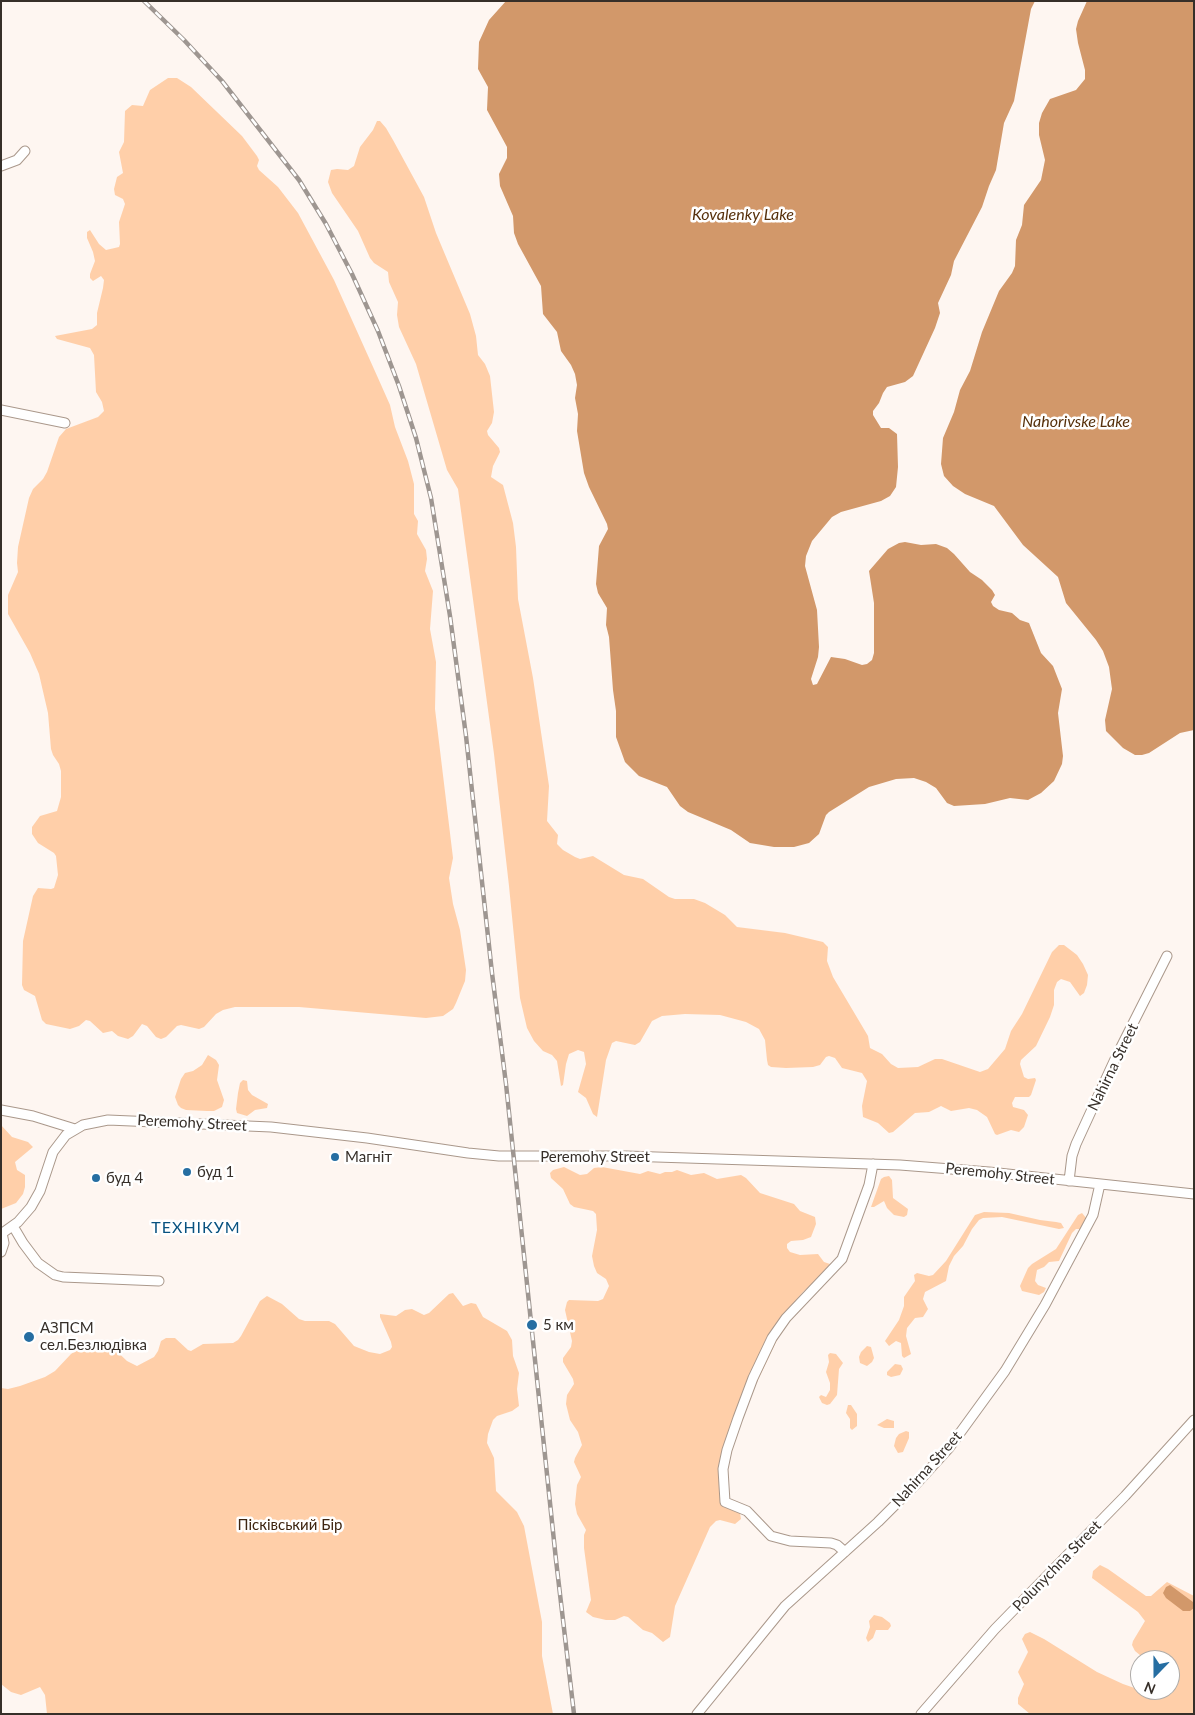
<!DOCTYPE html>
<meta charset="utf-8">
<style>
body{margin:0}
#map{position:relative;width:1195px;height:1715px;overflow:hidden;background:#fef6f1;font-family:Lato,sans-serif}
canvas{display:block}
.frame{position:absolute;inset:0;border:2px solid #362f29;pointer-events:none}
.north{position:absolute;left:1130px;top:1650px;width:50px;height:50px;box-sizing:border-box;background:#fff;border:1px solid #afaca9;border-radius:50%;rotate:202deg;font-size:14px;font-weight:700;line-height:20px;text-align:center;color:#362f29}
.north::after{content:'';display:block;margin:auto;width:18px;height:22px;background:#266ea2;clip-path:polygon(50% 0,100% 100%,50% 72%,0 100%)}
</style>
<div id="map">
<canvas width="1195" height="1715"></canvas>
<div class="frame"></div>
<div class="north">N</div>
</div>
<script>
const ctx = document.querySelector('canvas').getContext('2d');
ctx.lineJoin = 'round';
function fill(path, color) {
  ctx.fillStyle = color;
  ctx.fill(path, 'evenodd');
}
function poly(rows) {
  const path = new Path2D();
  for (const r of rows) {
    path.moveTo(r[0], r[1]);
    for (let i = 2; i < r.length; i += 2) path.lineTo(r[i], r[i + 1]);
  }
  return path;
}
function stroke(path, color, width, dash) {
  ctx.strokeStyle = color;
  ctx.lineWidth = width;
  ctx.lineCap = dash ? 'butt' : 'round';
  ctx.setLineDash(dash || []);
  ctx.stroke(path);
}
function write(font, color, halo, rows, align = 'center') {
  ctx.font = font + ' Lato,sans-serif';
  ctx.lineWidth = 5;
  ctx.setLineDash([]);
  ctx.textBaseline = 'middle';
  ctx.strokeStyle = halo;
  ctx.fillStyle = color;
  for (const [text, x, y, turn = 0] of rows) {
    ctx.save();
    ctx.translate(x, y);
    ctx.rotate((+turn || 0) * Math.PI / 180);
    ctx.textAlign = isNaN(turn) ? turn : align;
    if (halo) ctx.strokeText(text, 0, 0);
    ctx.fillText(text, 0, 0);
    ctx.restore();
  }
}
const green = poly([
 [168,78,177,78,191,87,242,136,257,156,259,160,257,166,259,170,278,187,298,213,334,280,378,378,390,405,395,427,408,461,414,484,414,514,418,521,417,534,426,550,427,559,425,571,433,591,430,629,436,662,435,709,453,858,449,878,453,904,460,930,466,970,465,981,456,1003,453,1009,443,1016,426,1018,299,1007,235,1007,223,1010,216,1014,204,1027,199,1029,181,1025,177,1026,166,1037,161,1039,156,1037,147,1026,142,1024,133,1036,128,1039,118,1036,112,1031,103,1033,90,1021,86,1020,79,1026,70,1029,46,1024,42,1020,35,996,24,990,22,985,23,941,33,896,38,888,51,889,54,888,58,875,56,856,54,853,38,843,32,834,32,827,40,816,57,811,61,797,61,771,59,764,53,755,51,749,48,713,39,674,30,653,8,614,8,595,18,572,17,563,18,547,29,498,33,489,43,479,47,472,59,437,66,429,98,417,104,411,102,402,96,392,94,355,90,348,57,339,55,336,92,329,97,325,97,313,103,288,104,280,101,276,93,281,90,278,90,274,95,261,93,252,87,238,87,232,90,230,99,244,106,250,119,247,120,244,119,222,125,204,123,199,115,195,114,189,117,177,123,173,119,152,124,142,125,111,132,105,143,106,150,90],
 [377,121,380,121,386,128,393,140,424,197,436,233,470,314,476,336,478,355,485,364,490,376,494,412,492,423,487,431,488,435,499,448,500,452,493,466,491,477,503,485,513,523,516,547,518,599,533,678,549,786,547,821,558,835,557,844,563,850,575,857,580,859,593,856,624,875,643,879,669,897,675,899,694,899,705,903,725,915,737,927,785,933,823,942,828,947,827,961,833,977,868,1036,870,1048,882,1054,891,1064,898,1068,918,1067,935,1059,942,1059,980,1072,988,1069,1005,1049,1011,1031,1022,1014,1052,952,1059,945,1064,945,1077,955,1083,964,1088,975,1087,985,1084,993,1080,996,1070,982,1061,979,1057,982,1054,990,1054,1005,1050,1017,1036,1046,1021,1060,1020,1064,1024,1077,1028,1079,1035,1078,1036,1080,1031,1095,1029,1097,1015,1097,1012,1103,1013,1107,1024,1110,1028,1115,1024,1127,1019,1132,1011,1130,997,1135,995,1134,987,1117,977,1110,969,1108,951,1111,941,1106,929,1112,915,1113,893,1132,889,1133,878,1123,863,1117,862,1106,867,1081,862,1073,842,1068,835,1058,829,1056,826,1057,820,1065,813,1067,786,1068,771,1067,768,1065,767,1060,765,1040,759,1029,746,1022,720,1015,685,1014,662,1016,652,1021,640,1042,635,1045,616,1041,612,1043,606,1060,597,1117,593,1114,586,1098,578,1092,586,1064,584,1052,578,1050,569,1054,566,1064,563,1085,561,1086,557,1061,552,1055,543,1051,534,1041,527,1028,520,998,509,886,494,754,458,489,447,470,416,364,399,327,397,315,398,302,389,282,388,272,374,263,370,258,358,231,332,193,328,182,331,170,337,169,348,170,354,166,360,147,373,130],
 [208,1055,216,1060,219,1065,217,1080,224,1100,222,1107,214,1111,207,1111,186,1110,181,1108,178,1105,175,1097,181,1079,185,1073,193,1071,202,1065],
 [243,1080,247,1081,248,1090,252,1095,268,1104,267,1108,255,1110,247,1116,237,1113,236,1109,238,1093,240,1083],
 [1,1125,12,1137,28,1142,33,1147,15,1162,17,1170,25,1175,25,1187,23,1194,16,1203,1,1209],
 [564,1167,580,1175,587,1174,594,1168,602,1167,640,1174,648,1171,660,1174,665,1172,672,1172,677,1170,691,1175,704,1173,717,1179,741,1175,746,1178,760,1193,794,1204,800,1211,815,1217,816,1224,811,1237,803,1240,791,1241,787,1244,787,1248,790,1252,800,1255,818,1254,824,1262,830,1264,822,1275,803,1292,796,1300,757,1382,745,1401,720,1486,740,1513,741,1519,735,1524,720,1520,716,1521,710,1527,675,1606,670,1637,663,1642,652,1633,643,1630,628,1617,624,1616,615,1620,606,1620,593,1617,586,1612,591,1600,584,1548,584,1535,586,1530,577,1514,575,1504,577,1485,581,1477,574,1462,575,1458,582,1445,578,1432,570,1420,566,1404,567,1395,574,1384,573,1379,563,1362,563,1358,571,1347,572,1341,565,1310,567,1302,569,1300,598,1301,603,1299,609,1286,606,1279,597,1273,594,1266,592,1256,597,1230,596,1214,593,1211,574,1207,570,1204,563,1189,551,1178,550,1173,553,1170],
 [889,1176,892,1180,893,1198,908,1209,907,1215,904,1217,894,1215,887,1208,884,1201,874,1207,871,1207,881,1179,884,1177],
 [984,1212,1009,1213,1040,1220,1056,1222,1061,1223,1064,1228,1059,1229,1002,1217,983,1218,979,1220,972,1229,963,1246,954,1256,949,1266,946,1281,925,1292,923,1299,928,1309,923,1317,915,1318,907,1328,906,1336,911,1354,904,1358,902,1356,901,1343,896,1341,889,1346,885,1341,899,1320,904,1306,904,1297,915,1281,914,1275,917,1273,929,1276,933,1275,946,1261,975,1215],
 [1082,1213,1087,1219,1081,1229,1076,1229,1072,1233,1059,1261,1049,1262,1044,1267,1037,1270,1035,1281,1038,1285,1046,1288,1044,1292,1039,1295,1022,1291,1020,1286,1028,1268,1032,1264,1056,1249,1078,1215],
 [453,1293,463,1306,471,1303,476,1304,483,1317,507,1331,512,1340,513,1356,519,1373,517,1389,519,1406,512,1411,497,1416,493,1420,488,1434,487,1443,494,1458,496,1491,517,1512,524,1526,542,1622,542,1656,553,1714,47,1714,45,1695,40,1687,21,1695,11,1692,1,1684,1,1388,8,1389,20,1386,45,1377,55,1371,71,1354,84,1345,94,1341,109,1344,127,1361,137,1366,154,1357,158,1351,161,1341,166,1338,175,1338,188,1350,191,1351,203,1344,233,1343,238,1340,241,1336,260,1301,267,1296,282,1304,299,1319,305,1321,329,1321,335,1324,354,1346,369,1352,380,1354,390,1350,392,1347,391,1342,380,1317,380,1314,396,1316,405,1310,412,1309,424,1315,429,1313,449,1294],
 [867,1346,871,1347,874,1358,872,1362,867,1366,860,1363,859,1357,861,1352],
 [830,1353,836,1354,843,1363,839,1369,837,1395,830,1404,827,1405,822,1403,819,1397,821,1395,826,1397,830,1390,830,1383,826,1372,829,1362,828,1355],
 [895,1364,901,1365,903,1369,900,1375,891,1377,887,1375,887,1372],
 [848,1405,851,1405,857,1414,857,1426,852,1430,850,1428,850,1419,846,1413],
 [887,1419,894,1421,894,1428,884,1428,877,1425],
 [906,1431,909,1432,909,1438,903,1452,898,1453,894,1446,896,1438,899,1434],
 [1100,1565,1108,1569,1146,1596,1151,1596,1167,1582,1194,1596,1194,1714,1030,1714,1018,1704,1018,1698,1024,1684,1018,1672,1028,1652,1022,1639,1025,1634,1030,1632,1044,1639,1097,1672,1123,1684,1149,1693,1156,1693,1160,1690,1170,1690,1170,1660,1146,1660,1135,1651,1132,1645,1133,1641,1145,1621,1138,1612,1092,1578,1093,1571],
 [874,1615,882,1617,890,1623,891,1626,888,1630,876,1630,873,1638,868,1642,866,1638,870,1627,869,1621]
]);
const water = poly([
 [506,1,1035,1,1031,9,1014,101,1004,123,996,170,989,186,982,207,954,261,951,275,938,303,940,313,935,328,913,376,905,382,887,387,883,393,879,403,873,411,873,415,881,428,889,428,897,434,898,467,896,487,890,496,881,501,841,512,832,517,812,541,806,556,805,566,817,610,819,647,818,657,811,679,813,685,817,684,831,657,845,659,862,665,867,664,872,660,874,653,874,603,869,571,888,549,899,543,905,542,921,545,936,544,947,548,954,554,970,572,982,580,992,590,995,595,991,602,993,606,999,610,1012,613,1020,620,1029,623,1041,653,1053,666,1062,689,1058,713,1063,756,1062,764,1054,781,1041,793,1028,800,1010,798,985,804,954,806,947,803,936,788,926,782,914,778,896,779,869,787,829,812,826,815,819,834,809,843,794,847,774,847,750,843,731,830,688,812,680,806,667,787,639,776,625,762,616,737,616,711,613,690,609,637,606,625,607,608,598,593,596,584,599,546,608,529,607,524,589,487,584,473,577,431,578,414,575,398,577,385,575,374,571,365,561,351,557,332,543,314,541,286,518,244,514,233,513,216,500,186,499,174,507,158,507,147,487,110,488,87,478,69,479,42,489,20],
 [1087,1,1194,1,1194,730,1180,733,1149,753,1142,755,1135,755,1123,748,1106,731,1105,720,1112,689,1109,667,1103,651,1096,640,1066,603,1058,577,1023,545,994,506,965,494,953,486,944,476,941,464,943,438,954,412,960,390,970,371,982,332,999,291,1012,273,1015,266,1016,240,1022,225,1024,205,1041,180,1045,160,1039,135,1039,123,1042,113,1050,99,1076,90,1085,79,1085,70,1078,43,1076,29,1078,21],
 [1170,1585,1193,1602,1194,1608,1190,1611,1183,1611,1166,1598,1163,1593,1166,1587]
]);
const minor = poly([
 [1,166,17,160,25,151],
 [1,410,65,423],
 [1,1110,33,1116,75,1129],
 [1069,1181,1072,1156,1076,1144,1116,1057,1167,956],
 [13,1226,23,1243,38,1263,55,1275,63,1277,159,1281],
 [1,1234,18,1222,31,1207,40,1191,53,1152,66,1135,83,1125,108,1120,271,1127,367,1138,468,1153,499,1156,626,1156,900,1165,989,1172,1194,1194],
 [1,1252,4,1243,2,1233],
 [845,1552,837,1545,831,1543,790,1541,771,1536,747,1511,725,1502,723,1469,727,1450,738,1418,753,1378,772,1338,786,1318,842,1259,869,1185,873,1164],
 [697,1714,785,1606,878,1522,917,1483,949,1448,1005,1371,1045,1305,1093,1215,1100,1184],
 [921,1714,995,1629,1125,1496,1194,1420]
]);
const rail = poly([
 [144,1,184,40,222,81,299,180,326,224,352,274,378,331,399,386,416,438,431,498,450,616,466,736,492,973,506,1084,556,1560,574,1714]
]);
const markers = [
 [335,1157,5,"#266ea2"],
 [187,1172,5,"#266ea2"],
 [96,1178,5,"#266ea2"],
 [532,1325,6,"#266ea2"],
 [29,1337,6,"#266ea2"]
];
const streetNames = [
 ["Nahirna Street",1113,1067,-64],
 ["Peremohy Street",192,1123,3],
 ["Peremohy Street",595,1157],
 ["Peremohy Street",1000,1174,6],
 ["Nahirna Street",927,1469,-48],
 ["Polunychna Street",1057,1566,-46]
];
const poiNames = [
 ["Магніт",345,1157],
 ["буд 1",197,1172],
 ["буд 4",106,1178],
 ["5 км",543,1325],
 ["АЗПСМ",40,1328],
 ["сел.Безлюдівка",40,1345]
];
const parkNames = [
 ["Пісківський Бір",290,1525]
];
const waterNames = [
 ["Kovalenky Lake",743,215],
 ["Nahorivske Lake",1076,422]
];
const neighbourhoodNames = [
 ["ТЕХНІКУМ",196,1228]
];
fill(green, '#ffcfa9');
fill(water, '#d2986a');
stroke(minor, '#aa988b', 11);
stroke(minor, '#fff', 9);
stroke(rail, '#9e9691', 4.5);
stroke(rail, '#fff', 2.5, [8]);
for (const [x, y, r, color] of markers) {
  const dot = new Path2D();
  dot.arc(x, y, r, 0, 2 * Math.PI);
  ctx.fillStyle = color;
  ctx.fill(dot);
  stroke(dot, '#fff', 2);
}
write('15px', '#362f29', '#fff', streetNames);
write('15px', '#362f29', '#fff', poiNames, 'left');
write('15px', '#3e2510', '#fff', parkNames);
write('italic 16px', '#56300b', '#fff', waterNames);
ctx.letterSpacing = '1px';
write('16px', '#085280', '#fff', neighbourhoodNames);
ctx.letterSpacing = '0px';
</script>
